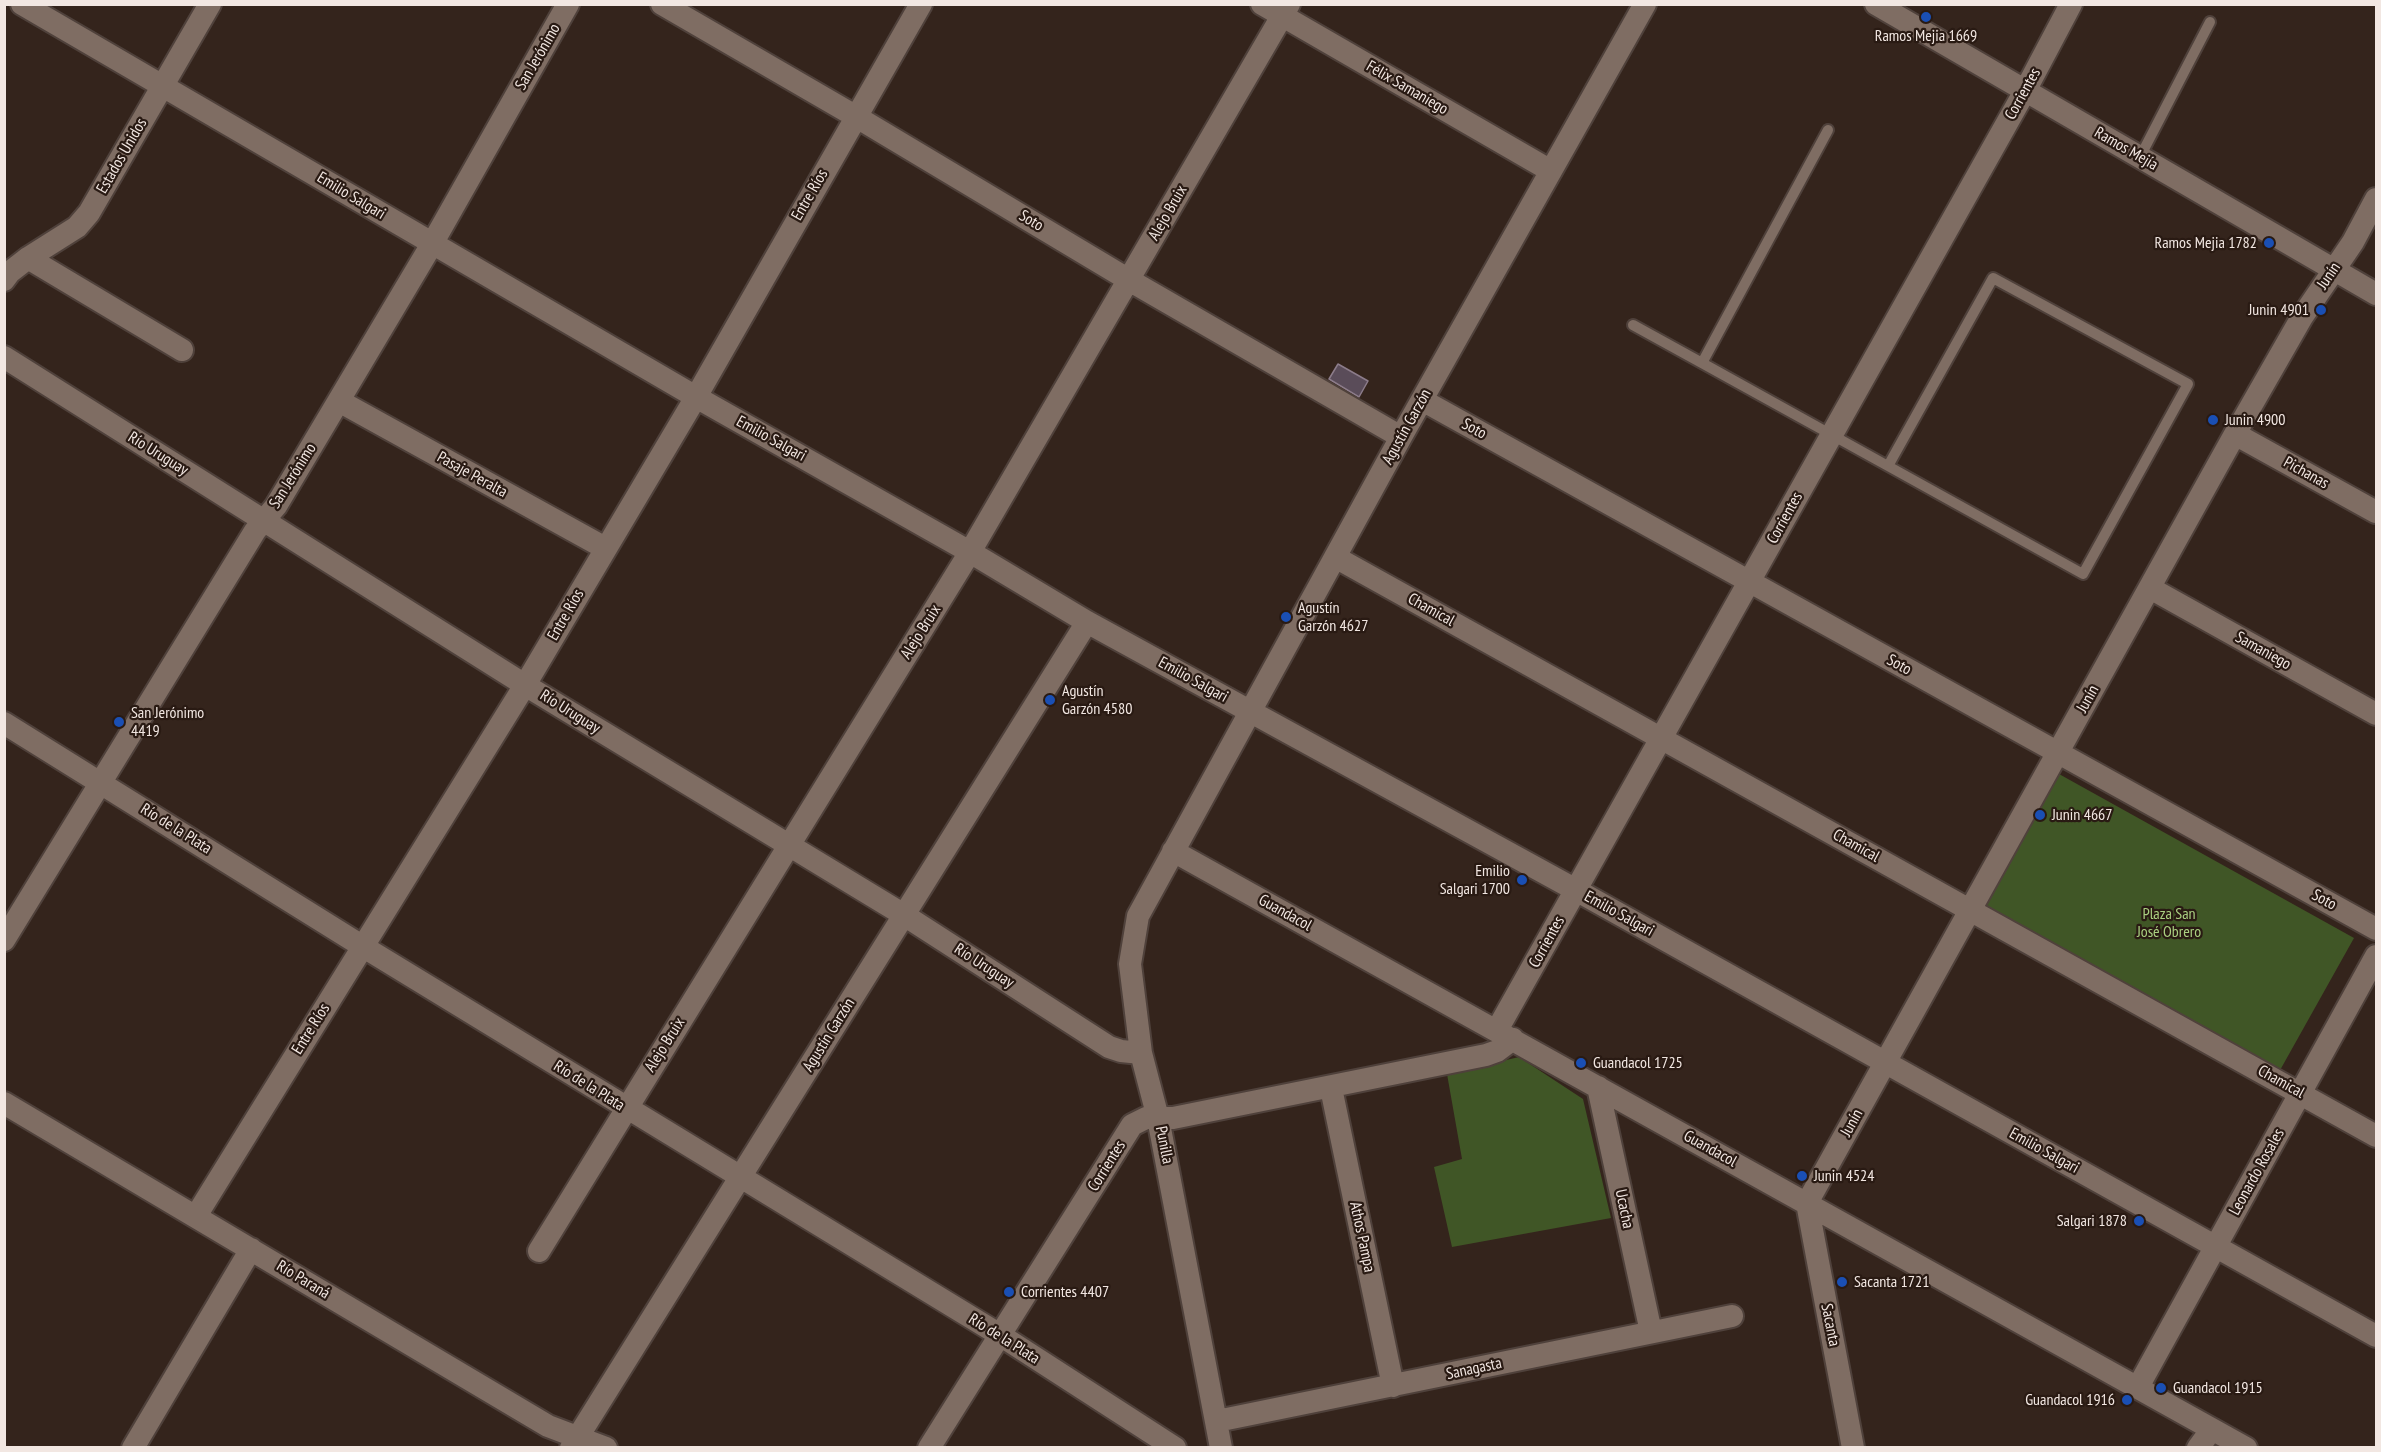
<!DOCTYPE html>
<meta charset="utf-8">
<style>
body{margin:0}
#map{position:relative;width:2381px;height:1452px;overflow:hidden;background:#34241c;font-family:"PT Sans Narrow",sans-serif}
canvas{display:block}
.frame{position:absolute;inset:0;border:6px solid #f2e7e2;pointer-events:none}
</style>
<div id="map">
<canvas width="2381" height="1452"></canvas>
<div class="frame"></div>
</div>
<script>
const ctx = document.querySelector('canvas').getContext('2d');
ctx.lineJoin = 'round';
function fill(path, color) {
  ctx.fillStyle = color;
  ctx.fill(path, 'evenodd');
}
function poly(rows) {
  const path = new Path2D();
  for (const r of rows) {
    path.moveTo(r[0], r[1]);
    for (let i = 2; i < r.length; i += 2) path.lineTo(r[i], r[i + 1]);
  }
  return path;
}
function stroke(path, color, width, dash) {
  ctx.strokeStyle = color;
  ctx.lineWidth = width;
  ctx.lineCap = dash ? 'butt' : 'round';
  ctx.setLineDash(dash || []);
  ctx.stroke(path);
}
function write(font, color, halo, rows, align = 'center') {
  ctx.font = font + ' "PT Sans Narrow",sans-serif';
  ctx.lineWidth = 4.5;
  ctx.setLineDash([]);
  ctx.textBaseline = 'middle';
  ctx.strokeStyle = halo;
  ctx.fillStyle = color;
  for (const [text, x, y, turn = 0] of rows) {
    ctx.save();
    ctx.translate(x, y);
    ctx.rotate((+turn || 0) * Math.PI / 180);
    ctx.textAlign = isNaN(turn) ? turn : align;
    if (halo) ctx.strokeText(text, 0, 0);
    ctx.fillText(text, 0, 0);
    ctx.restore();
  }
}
const green = poly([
 [2059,774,2354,938,2279,1072,1985,908],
 [1519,1057,1583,1099,1611,1218,1452,1247,1434,1167,1462,1159,1447,1074]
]);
const building = poly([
 [1338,364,1368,381,1359,397,1329,379,1338,364]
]);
const lane = poly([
 [2140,157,2210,22],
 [1633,325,1702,363,1888,466,2083,574,2188,384,1993,278,1888,466],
 [1702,363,1828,130]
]);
const street = poly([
 [22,4,696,397,970,552,1087,622,1576,890,2376,1336],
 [662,4,855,116,1129,280,1401,437],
 [1262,4,1551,171],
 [1876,4,2376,294],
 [28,258,182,350],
 [4,280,10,272,28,258,77,227,89,213,210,4],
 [4,357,525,685,904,915,1109,1047,1121,1051,1141,1053],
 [1422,400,2376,929],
 [339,401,605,548],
 [2235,434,2376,512],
 [1335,557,2376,1136],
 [2150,588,2376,714],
 [4,723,362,946,1000,1335,1175,1448],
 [1173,851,2246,1448],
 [4,940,255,531,276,506,432,244,568,4],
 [1497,1030,2025,91,2071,4],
 [1598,1087,1651,1332],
 [1331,1088,1393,1386],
 [4,1103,548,1426,606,1448],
 [1807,1203,2235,434,2302,317,2353,242,2376,199],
 [1807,1203,1853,1448],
 [196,1216,525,685,696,397,921,4],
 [539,1251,970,552,1289,4],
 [2138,1387,2376,956],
 [1217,1421,1732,1316],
 [133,1448,251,1249],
 [571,1448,1087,622],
 [929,1448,1132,1125,1146,1118,1173,1118,1486,1055,1497,1051,1513,1039],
 [1221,1448,1158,1118,1141,1053,1130,964,1138,916,1401,437,1645,4],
 [2198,1448,2212,1429]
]);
const markers = [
 [1926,17,6,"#1a4fb4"],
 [2269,243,6,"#1a4fb4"],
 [2321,310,6,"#1a4fb4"],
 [2213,420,6,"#1a4fb4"],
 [1286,617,6,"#1a4fb4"],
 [1050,700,6,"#1a4fb4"],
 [119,722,6,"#1a4fb4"],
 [2040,815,6,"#1a4fb4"],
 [1522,880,6,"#1a4fb4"],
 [1581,1063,6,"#1a4fb4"],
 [1802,1176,6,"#1a4fb4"],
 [2139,1221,6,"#1a4fb4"],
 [1842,1282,6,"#1a4fb4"],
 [1009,1292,6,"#1a4fb4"],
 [2161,1388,6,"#1a4fb4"],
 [2127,1400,6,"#1a4fb4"]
];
const poiNames = [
 ["Ramos Mejia 1669",1926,36,"center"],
 ["Ramos Mejia 1782",2257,243,"right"],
 ["Junin 4901",2309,310,"right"],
 ["Junin 4900",2225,420],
 ["Agustín",1298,608],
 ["Garzón 4627",1298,626],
 ["Agustín",1062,691],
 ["Garzón 4580",1062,709],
 ["San Jerónimo",131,713],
 ["4419",131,731],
 ["Junin 4667",2052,815],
 ["Emilio",1510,871,"right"],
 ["Salgari 1700",1510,889,"right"],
 ["Guandacol 1725",1593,1063],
 ["Junin 4524",1814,1176],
 ["Salgari 1878",2127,1221,"right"],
 ["Sacanta 1721",1854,1282],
 ["Corrientes 4407",1021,1292],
 ["Guandacol 1915",2173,1388],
 ["Guandacol 1916",2115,1400,"right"]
];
const streetNames = [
 ["San Jerónimo",538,57,-60],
 ["Félix Samaniego",1407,88,30],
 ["Corrientes",2023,94,-61],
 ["Ramos Mejía",2126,149,30],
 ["Estados Unidos",122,156,-60],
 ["Entre Ríos",810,195,-60],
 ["Emilio Salgari",351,196,31],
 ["Alejo Bruix",1168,213,-60],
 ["Soto",1031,221,31],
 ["Junín",2329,276,-56],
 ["Agustín Garzón",1407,427,-61],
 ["Soto",1474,429,29],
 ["Emilio Salgari",771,439,29],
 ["Río Uruguay",158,454,32],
 ["Pichanas",2306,473,29],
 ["Pasaje Peralta",472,475,29],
 ["San Jerónimo",293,476,-58],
 ["Corrientes",1785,518,-61],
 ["Chamical",1431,610,29],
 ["Entre Ríos",566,615,-60],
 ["Alejo Bruix",921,632,-58],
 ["Samaniego",2263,651,29],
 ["Soto",1899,665,29],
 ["Emilio Salgari",1193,680,29],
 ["Junín",2088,699,-61],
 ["Río Uruguay",570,712,32],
 ["Río de la Plata",176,829,32],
 ["Chamical",1856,846,29],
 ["Soto",2324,900,29],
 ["Guandacol",1285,913,29],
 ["Emilio Salgari",1619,914,29],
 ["Corrientes",1547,942,-61],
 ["Río Uruguay",984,966,33],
 ["Entre Ríos",311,1029,-58],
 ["Agustín Garzón",829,1035,-58],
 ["Alejo Bruix",665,1045,-58],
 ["Chamical",2281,1082,29],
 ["Río de la Plata",589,1086,32],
 ["Junín",1852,1123,-61],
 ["Punilla",1164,1145,79],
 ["Guandacol",1710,1149,29],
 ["Emilio Salgari",2044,1151,29],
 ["Corrientes",1107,1166,-58],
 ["Leonardo Rosales",2257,1172,-61],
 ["Ucacha",1624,1209,78],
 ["Athos Pampa",1362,1237,78],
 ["Río Paraná",303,1280,31],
 ["Sacanta",1830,1325,79],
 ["Río de la Plata",1004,1339,32],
 ["Sanagasta",1474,1369,-12]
];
const parkNames = [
 ["Plaza San",2169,914],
 ["José Obrero",2169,932]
];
fill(green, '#405626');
fill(building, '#5a4c59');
stroke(building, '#8c7c8a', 1.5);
stroke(lane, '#4f413b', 14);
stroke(street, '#4f413b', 26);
stroke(lane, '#7f6d63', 10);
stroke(street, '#7f6d63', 22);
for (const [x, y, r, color] of markers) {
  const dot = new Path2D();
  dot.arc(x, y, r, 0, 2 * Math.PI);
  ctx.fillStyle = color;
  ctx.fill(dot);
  stroke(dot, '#291a13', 2);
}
write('16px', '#f2e7e2', '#291a13', poiNames, 'left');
write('16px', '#f2e7e2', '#291a13', streetNames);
write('16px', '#aad081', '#291a13', parkNames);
</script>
